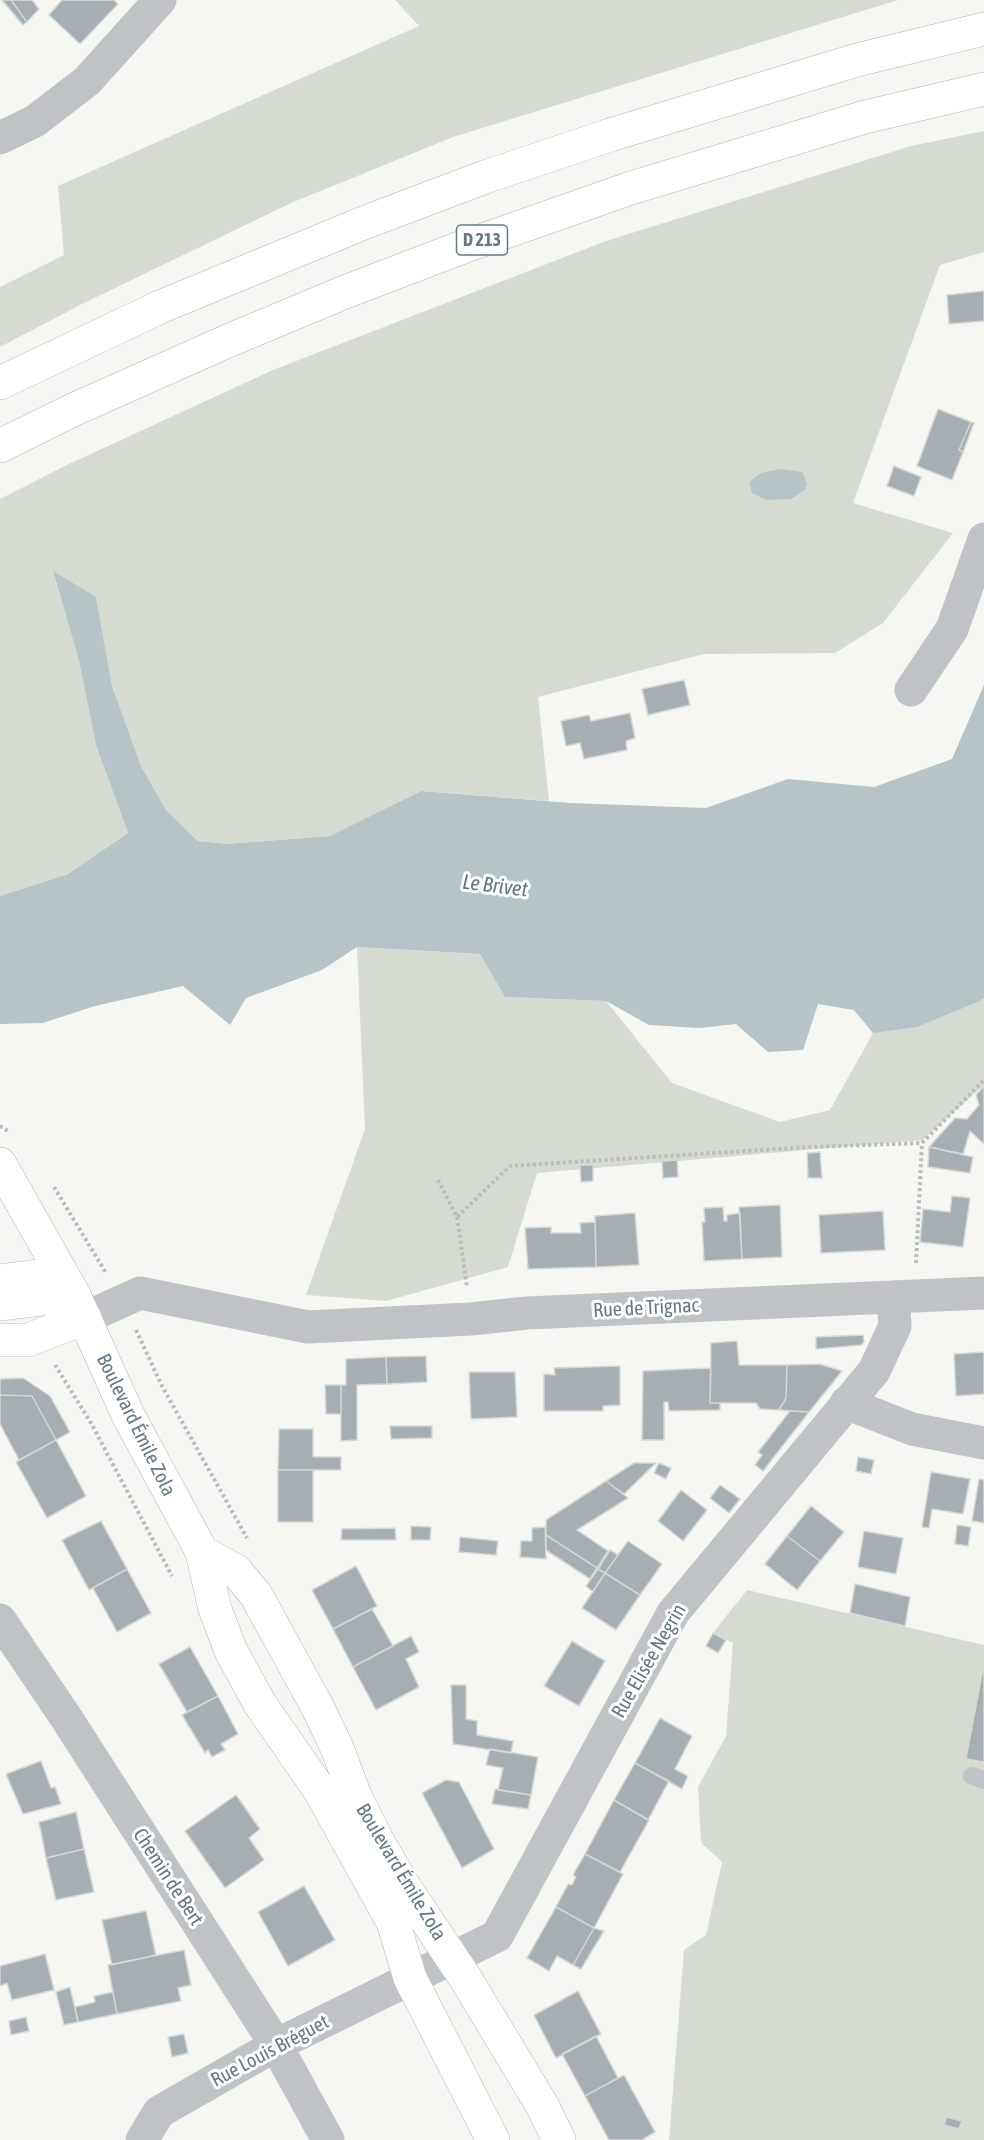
<!DOCTYPE html>
<meta charset="utf-8">
<style>
body{margin:0}
canvas{display:block;background:#f6f6f2}
</style>
<canvas width="984" height="2140"></canvas>
<script>
const ctx = document.querySelector('canvas').getContext('2d');
ctx.lineJoin = 'round';
function fill(path, color) {
  ctx.fillStyle = color;
  ctx.fill(path, 'evenodd');
}
function poly(rows) {
  const path = new Path2D();
  for (const r of rows) {
    path.moveTo(r[0], r[1]);
    for (let i = 2; i < r.length; i += 2) path.lineTo(r[i], r[i + 1]);
  }
  return path;
}
function stroke(path, color, width, dash) {
  ctx.strokeStyle = color;
  ctx.lineWidth = width;
  ctx.lineCap = dash ? 'butt' : 'round';
  ctx.setLineDash(dash || []);
  ctx.stroke(path);
}
function write(font, color, halo, rows, align = 'center') {
  ctx.font = font + ' "Asap Condensed",sans-serif';
  ctx.lineWidth = 6;
  ctx.setLineDash([]);
  ctx.textBaseline = 'middle';
  ctx.strokeStyle = halo;
  ctx.fillStyle = color;
  for (const [text, x, y, turn = 0] of rows) {
    ctx.save();
    ctx.translate(x, y);
    ctx.rotate((+turn || 0) * Math.PI / 180);
    ctx.textAlign = isNaN(turn) ? turn : align;
    if (halo) ctx.strokeText(text, 0, 0);
    ctx.fillText(text, 0, 0);
    ctx.restore();
  }
}
const green = poly([
 [395,0,898,0,453,137,291,203,82,304,0,347,0,287,64,255,58,186,419,26],
 [984,131,984,252,940,265,853,503,953,533,883,623,835,653,704,654,538,697,549,801,421,791,330,836,227,844,198,841,166,810,141,766,112,686,96,597,53,572,79,661,96,745,128,833,68,874,0,896,0,499,69,464,273,370,606,241,911,146],
 [357,947,480,954,505,997,606,1001,672,1083,780,1122,830,1110,873,1033,980,1001,984,998,984,1085,923,1140,537,1173,508,1267,386,1301,306,1295,365,1129],
 [747,1590,984,1645,984,2140,669,2140,684,1950,706,1935,722,1862,701,1843,698,1787,726,1736,733,1643,713,1633]
]);
const water = poly([
 [779,469,802,472,807,483,805,490,791,499,766,500,752,493,749,482,761,473],
 [53,571,96,597,112,686,141,766,166,810,198,841,227,844,330,836,421,791,570,803,706,808,788,779,874,787,952,759,984,685,984,998,980,1001,917,1027,873,1033,854,1010,818,1004,803,1050,768,1052,736,1024,700,1028,649,1025,606,1001,505,997,480,954,357,947,322,970,246,998,230,1025,183,986,95,1006,43,1023,0,1024,0,896,68,874,128,833,96,745,79,661]
]);
const building = poly([
 [2,0,11,0,27,22,23,25,2,0],
 [11,0,32,0,39,9,27,22,11,0],
 [62,0,114,0,118,4,80,44,49,15,62,0],
 [984,291,984,321,949,324,947,295,984,291],
 [938,409,971,422,959,450,963,452,952,480,917,466,938,409],
 [971,422,974,423,963,452,959,450,971,422],
 [894,466,921,477,914,496,887,486,894,466],
 [684,680,690,705,648,715,642,689,684,680],
 [630,713,635,738,626,741,627,750,584,759,580,743,566,746,561,721,589,715,591,721,630,713],
 [984,1086,984,1144,970,1131,963,1154,929,1147,955,1118,967,1119,979,1105,976,1095,984,1086],
 [929,1147,973,1157,970,1173,928,1167,929,1147],
 [820,1152,822,1178,808,1178,807,1153,820,1152],
 [677,1160,678,1177,663,1178,662,1161,677,1160],
 [580,1165,593,1165,593,1181,581,1182,580,1165],
 [952,1196,970,1198,963,1247,920,1242,923,1209,950,1212,952,1196],
 [780,1205,782,1257,742,1259,739,1207,780,1205],
 [723,1207,724,1221,727,1221,727,1215,740,1213,742,1259,704,1261,702,1222,705,1222,704,1208,723,1207],
 [883,1211,885,1250,821,1253,819,1215,883,1211],
 [635,1213,639,1265,596,1267,595,1216,635,1213],
 [595,1222,596,1267,528,1269,525,1228,551,1227,551,1233,581,1233,580,1223,595,1222],
 [863,1335,864,1342,861,1345,816,1349,816,1337,863,1335],
 [737,1341,739,1365,787,1365,786,1398,779,1410,760,1409,756,1403,710,1403,711,1343,737,1341],
 [984,1352,984,1394,956,1396,954,1354,984,1352],
 [426,1356,427,1382,387,1384,386,1357,426,1356],
 [386,1357,387,1384,357,1385,357,1440,341,1441,341,1385,346,1385,346,1359,386,1357],
 [820,1364,842,1371,809,1412,779,1410,786,1398,787,1365,820,1364],
 [620,1366,620,1405,603,1406,603,1411,544,1411,544,1374,555,1375,554,1368,620,1366],
 [711,1368,710,1403,720,1403,720,1410,669,1411,668,1402,664,1402,664,1440,642,1440,643,1371,711,1368],
 [469,1372,515,1372,517,1417,471,1419,469,1372],
 [23,1378,50,1396,70,1432,56,1440,32,1396,0,1395,0,1379,23,1378],
 [325,1385,341,1385,341,1414,326,1414,325,1385],
 [0,1395,32,1396,56,1440,19,1460,0,1424,0,1395],
 [790,1411,809,1412,763,1471,755,1465,762,1455,758,1452,790,1411],
 [390,1426,432,1426,432,1438,391,1439,390,1426],
 [279,1429,313,1429,313,1457,341,1457,341,1470,278,1470,279,1429],
 [56,1440,86,1496,47,1518,16,1462,56,1440],
 [858,1457,874,1460,871,1474,856,1471,858,1457],
 [634,1463,656,1463,624,1494,606,1481,634,1463],
 [659,1463,671,1468,666,1479,654,1473,659,1463],
 [278,1470,313,1470,313,1522,278,1522,278,1470],
 [931,1472,970,1479,963,1514,932,1509,929,1528,922,1527,931,1472],
 [979,1479,984,1480,984,1523,972,1521,979,1479],
 [606,1481,628,1498,577,1530,608,1551,597,1568,546,1535,546,1520,606,1481],
 [720,1485,740,1499,729,1513,710,1498,720,1485],
 [681,1490,707,1510,683,1541,658,1521,681,1490],
 [811,1506,844,1532,820,1561,787,1536,811,1506],
 [101,1521,127,1569,89,1590,62,1540,101,1521],
 [957,1525,971,1527,968,1546,955,1544,957,1525],
 [411,1526,431,1527,430,1540,411,1540,411,1526],
 [545,1527,546,1559,520,1557,521,1541,532,1541,532,1528,545,1527],
 [395,1528,396,1540,341,1540,342,1529,395,1528],
 [864,1531,903,1538,896,1574,858,1567,864,1531],
 [546,1535,597,1568,590,1579,546,1550,546,1535],
 [787,1536,820,1561,797,1590,765,1564,787,1536],
 [460,1537,498,1541,496,1555,459,1552,460,1537],
 [628,1541,662,1564,640,1595,605,1573,628,1541],
 [610,1550,618,1555,605,1573,598,1569,610,1550],
 [356,1566,377,1606,333,1629,312,1590,356,1566],
 [127,1569,151,1613,117,1632,93,1588,127,1569],
 [598,1569,605,1573,593,1592,586,1586,598,1569],
 [605,1573,640,1595,616,1630,582,1608,605,1573],
 [855,1584,910,1597,905,1626,850,1613,855,1584],
 [372,1609,393,1646,353,1667,333,1629,372,1609],
 [713,1633,726,1640,718,1653,706,1646,713,1633],
 [411,1636,419,1652,406,1659,419,1687,376,1710,353,1667,411,1636],
 [572,1641,605,1661,579,1706,544,1686,572,1641],
 [190,1647,218,1696,187,1712,159,1664,190,1647],
 [984,1663,984,1762,966,1759,984,1663],
 [451,1685,466,1685,466,1719,477,1721,477,1735,513,1741,511,1753,453,1744,451,1685],
 [218,1696,238,1734,221,1744,225,1750,212,1757,208,1750,205,1753,182,1715,218,1696],
 [660,1718,692,1736,675,1769,688,1776,682,1789,635,1763,660,1718],
 [490,1749,538,1757,531,1795,498,1790,503,1768,486,1765,490,1749],
 [41,1761,51,1788,55,1787,61,1804,23,1814,6,1774,41,1761],
 [635,1763,669,1781,648,1820,614,1800,635,1763],
 [446,1780,459,1782,494,1849,462,1868,422,1793,446,1780],
 [495,1789,531,1795,528,1809,492,1804,495,1789],
 [236,1795,260,1829,249,1838,264,1860,225,1888,185,1831,236,1795],
 [614,1800,649,1820,620,1872,585,1854,614,1800],
 [76,1812,84,1849,46,1858,39,1822,76,1812],
 [84,1849,94,1892,56,1900,46,1858,84,1849],
 [585,1854,623,1874,594,1928,556,1907,568,1884,572,1885,576,1877,573,1875,585,1854],
 [304,1886,335,1940,288,1966,258,1912,304,1886],
 [556,1907,594,1928,573,1965,557,1956,549,1971,527,1958,556,1907],
 [146,1911,156,1955,112,1965,102,1920,146,1911],
 [594,1928,604,1931,581,1969,573,1965,594,1928],
 [184,1950,191,1985,178,1988,181,2001,117,2014,108,1965,184,1950],
 [45,1954,54,1990,12,2000,7,1983,0,1986,0,1966,45,1954],
 [70,1987,78,2022,64,2025,56,1992,70,1987],
 [578,1991,601,2034,556,2058,534,2015,578,1991],
 [113,1992,117,2014,78,2022,75,2007,95,2002,94,1996,113,1992],
 [26,2017,29,2031,11,2035,9,2021,26,2017],
 [184,2034,188,2053,172,2057,168,2037,184,2034],
 [596,2036,618,2078,585,2096,562,2054,596,2036],
 [624,2075,655,2132,642,2140,609,2140,585,2096,624,2075],
 [946,2117,962,2121,959,2129,944,2125,946,2117]
]);
const path = poly([
 [0,1126,8,1131],
 [438,1180,457,1217,510,1166,809,1147,922,1143,984,1080],
 [54,1187,106,1273],
 [457,1217,467,1287],
 [916,1263,922,1143],
 [136,1330,162,1386,247,1538],
 [55,1365,91,1423,172,1576]
]);
const service = poly([
 [972,1776,984,1780]
]);
const minor = poly([
 [0,138,35,121,87,81,160,0],
 [911,690,952,629,984,539],
 [85,1318,140,1293,308,1327,471,1319,527,1313,984,1293],
 [846,1403,912,1429,984,1443],
 [0,1620,67,1719,276,2045,328,2140],
 [142,2140,159,2112,276,2045,497,1936,673,1613,874,1371,895,1326,893,1297]
]);
const secondary = poly([
 [0,1164,74,1295,128,1415,202,1552,215,1609,231,1651,260,1704,319,1789,393,1922,410,1978,493,2140],
 [202,1552,236,1571,256,1595,318,1708,337,1748,355,1796,377,1840,405,1888,464,1976,542,2105,559,2140]
]);
const trunk = poly([
 [0,383,160,307,366,222,485,177,610,135,857,60,984,29],
 [0,446,75,409,230,340,345,292,460,248,631,188,865,117,984,89],
 [0,1281,61,1273],
 [0,1304,74,1295],
 [0,1340,28,1340,85,1318]
]);
const shields = [
 [482,240,51]
];
const shieldNames = [
 ["D 213",482,240]
];
const streetNames = [
 ["Rue de Trignac",646,1308,-3],
 ["Boulevard Émile Zola",136,1425,64],
 ["Rue Elisée Negrin",649,1661,-60],
 ["Boulevard Émile Zola",401,1872,59],
 ["Chemin de Bert",168,1877,57],
 ["Rue Louis Bréguet",270,2051,-28]
];
const waterNames = [
 ["Le Brivet",495,886,7]
];
fill(green, '#d6dbd2');
fill(water, '#b6c4c7');
fill(building, '#a5afb3');
stroke(building, '#d7d7d5', 1.5);
stroke(secondary, '#b1b7bb', 34);
stroke(trunk, '#b2b6b9', 34);
stroke(path, '#b9bcbe', 4, [3, 3]);
stroke(service, '#bfc3c6', 18);
stroke(minor, '#bfc3c6', 33);
stroke(secondary, '#fff', 33);
stroke(trunk, '#fff', 33);
for (const [x, y, w] of shields) {
  const box = new Path2D();
  box.roundRect(x - w / 2, y - 15, w, 30, 4.5);
  ctx.fillStyle = '#fff';
  ctx.fill(box);
  stroke(box, '#657883', 1.5);
}
write('bold 18px', '#657883', null, shieldNames);
write('20px', '#657883', '#fff', streetNames);
write('italic 21px', '#617a7f', '#fff', waterNames);
</script>
